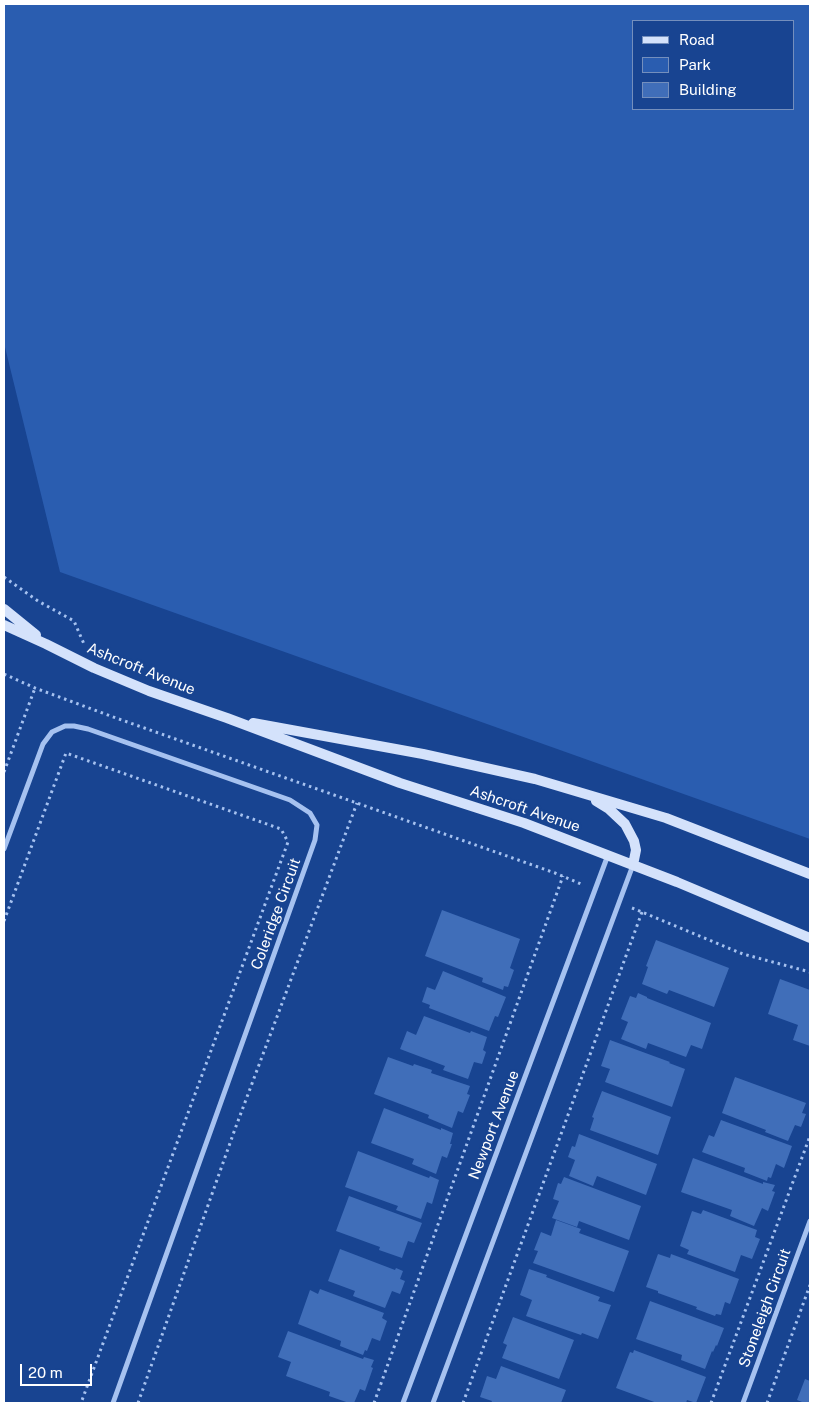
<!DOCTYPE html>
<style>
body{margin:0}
#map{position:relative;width:814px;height:1407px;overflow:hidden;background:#184491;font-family:"Public Sans",sans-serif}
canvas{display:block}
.frame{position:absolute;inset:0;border:5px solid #fff;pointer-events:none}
.legend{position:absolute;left:632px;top:20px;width:162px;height:90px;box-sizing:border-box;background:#184491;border:1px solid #748fbd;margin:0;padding:6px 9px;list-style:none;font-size:15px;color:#fff}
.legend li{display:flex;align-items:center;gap:10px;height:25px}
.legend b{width:25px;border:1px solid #748fbd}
.scale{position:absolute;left:20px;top:1364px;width:72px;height:22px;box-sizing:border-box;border:2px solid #fff;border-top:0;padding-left:6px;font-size:15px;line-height:18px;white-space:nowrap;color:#fff;-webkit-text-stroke:4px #184491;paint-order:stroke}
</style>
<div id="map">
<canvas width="814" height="1407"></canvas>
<div class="frame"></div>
<ul class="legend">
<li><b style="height:6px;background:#d4e2fb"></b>Road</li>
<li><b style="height:14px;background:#2a5db0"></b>Park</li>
<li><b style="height:14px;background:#406eb9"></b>Building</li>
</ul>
<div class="scale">20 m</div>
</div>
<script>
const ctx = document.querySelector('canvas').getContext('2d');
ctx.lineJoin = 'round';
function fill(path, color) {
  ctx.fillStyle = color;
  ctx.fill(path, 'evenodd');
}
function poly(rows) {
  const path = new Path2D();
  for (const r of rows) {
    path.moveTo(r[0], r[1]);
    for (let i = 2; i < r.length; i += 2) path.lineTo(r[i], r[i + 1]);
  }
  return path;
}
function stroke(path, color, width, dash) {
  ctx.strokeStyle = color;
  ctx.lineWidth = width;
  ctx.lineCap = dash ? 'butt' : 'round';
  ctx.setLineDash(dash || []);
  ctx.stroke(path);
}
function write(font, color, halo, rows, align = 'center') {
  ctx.font = font + ' "Public Sans",sans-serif';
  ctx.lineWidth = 5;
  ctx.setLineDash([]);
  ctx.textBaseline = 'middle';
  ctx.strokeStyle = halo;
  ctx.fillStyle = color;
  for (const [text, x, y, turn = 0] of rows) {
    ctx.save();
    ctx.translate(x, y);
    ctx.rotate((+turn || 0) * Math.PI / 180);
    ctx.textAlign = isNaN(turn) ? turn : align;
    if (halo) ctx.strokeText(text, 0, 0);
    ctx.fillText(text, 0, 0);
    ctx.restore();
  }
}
const green = poly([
 [4,4,810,4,810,839,60,572,4,343],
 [633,21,793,21,793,109,633,109]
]);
const building = poly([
 [442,910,520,939,510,968,514,970,508,987,504,986,503,990,482,982,483,978,425,956],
 [656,940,729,968,714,1007,669,990,667,994,642,984,648,967,646,966],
 [443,971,506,997,498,1017,495,1016,489,1031,429,1008,430,1005,422,1002,427,987,435,990],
 [780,979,810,990,810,1046,793,1040,798,1025,768,1014],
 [638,993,647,997,647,998,711,1023,702,1049,691,1045,686,1057,648,1043,646,1049,621,1039,628,1022,621,1019,630,996,636,998],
 [424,1016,470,1033,471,1031,487,1037,483,1050,486,1052,482,1064,474,1062,468,1079,443,1070,445,1066,400,1049,407,1031,416,1035],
 [610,1040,670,1062,669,1063,685,1069,672,1107,605,1082,610,1069,601,1066],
 [388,1057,413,1066,414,1064,432,1070,431,1073,470,1086,467,1094,470,1095,463,1113,458,1111,452,1128,428,1118,429,1115,374,1094],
 [735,1077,806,1103,802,1113,806,1114,801,1127,795,1125,788,1141,765,1132,766,1130,722,1113],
 [602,1091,671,1117,658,1155,590,1130,594,1118,592,1117],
 [384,1108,441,1130,441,1128,453,1133,450,1144,452,1144,447,1158,442,1156,436,1174,412,1164,414,1159,371,1143],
 [721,1120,792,1146,784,1168,776,1164,771,1178,768,1177,767,1181,744,1172,745,1168,702,1152,709,1135,714,1137],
 [579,1134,657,1164,646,1195,597,1176,593,1186,569,1176,575,1160,568,1157,572,1146,575,1147],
 [358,1151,429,1178,430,1176,439,1180,432,1204,427,1202,421,1219,396,1210,398,1206,345,1187],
 [693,1158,763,1184,763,1182,775,1185,772,1191,775,1192,768,1211,762,1208,754,1226,730,1216,732,1210,681,1192],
 [564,1177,641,1206,629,1240,579,1221,577,1227,552,1218,559,1201,553,1199,558,1183,561,1184],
 [349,1196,422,1223,414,1243,408,1241,402,1258,379,1250,380,1247,336,1231],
 [703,1210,757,1230,755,1237,760,1239,752,1259,741,1255,735,1272,687,1254,689,1250,680,1246,692,1211,701,1214],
 [556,1220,581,1229,579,1233,629,1251,614,1292,533,1263,538,1251,534,1250,541,1232,551,1236],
 [340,1249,395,1270,396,1268,403,1271,400,1279,405,1281,400,1294,392,1291,385,1308,353,1296,355,1291,328,1281],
 [658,1254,670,1258,671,1254,739,1279,730,1304,725,1302,721,1315,716,1314,715,1316,696,1309,697,1307,658,1293,658,1291,646,1287],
 [529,1269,547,1275,546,1277,600,1297,598,1301,611,1305,598,1339,582,1333,581,1335,526,1316,532,1300,520,1295],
 [320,1289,384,1313,382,1318,387,1321,380,1341,372,1338,367,1351,365,1350,363,1355,340,1346,341,1341,298,1324,310,1290,318,1294],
 [650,1301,724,1328,717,1346,716,1345,713,1352,712,1351,705,1369,681,1360,682,1355,636,1339],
 [513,1317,574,1340,559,1379,502,1358,507,1345,503,1343],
 [288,1331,363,1359,364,1357,374,1360,371,1367,373,1368,365,1391,360,1389,354,1403,349,1403,329,1396,330,1392,286,1376,291,1362,278,1357],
 [634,1350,706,1377,696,1403,687,1400,686,1403,657,1403,616,1388,630,1352,633,1353],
 [501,1366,566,1390,561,1403,491,1403,492,1401,480,1397,487,1376,496,1379],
 [805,1379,810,1381,810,1403,801,1403,802,1402,797,1400]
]);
const path = poly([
 [4,577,38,601,74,621,84,644],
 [4,674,35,688,116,718,555,873,581,884],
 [4,772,35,688],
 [632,908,743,954,810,972],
 [4,921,66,753,281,829,288,842,81,1403],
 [4,1403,5,1403],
 [138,1403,235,1129,357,803],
 [374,1403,563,876],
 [463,1403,642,912],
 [711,1403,810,1136],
 [767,1403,810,1285]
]);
const minor = poly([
 [4,849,43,744,52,732,65,726,74,726,88,729,290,800,310,813,317,825,315,840,113,1403],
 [403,1403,608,855],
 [433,1403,633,865],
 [743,1403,810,1221]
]);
const secondary = poly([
 [4,609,36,635],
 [4,625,46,644,94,668,149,691,227,718,400,783,524,823,677,882,810,938],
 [253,723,423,754,535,779,666,818,810,874],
 [596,801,609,809,625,824,634,841,636,850,633,865]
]);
const streetNames = [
 ["Ashcroft Avenue",141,669,22],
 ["Ashcroft Avenue",525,809,19],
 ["Coleridge Circuit",276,914,-70],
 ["Newport Avenue",494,1125,-69],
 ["Stoneleigh Circuit",765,1308,-70]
];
fill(green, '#2a5db0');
fill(building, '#406eb9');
stroke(path, '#a6c2f0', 3, [2.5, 4]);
stroke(minor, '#a6c2f0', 5);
stroke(secondary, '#d4e2fb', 10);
write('15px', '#fff', '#184491', streetNames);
</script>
